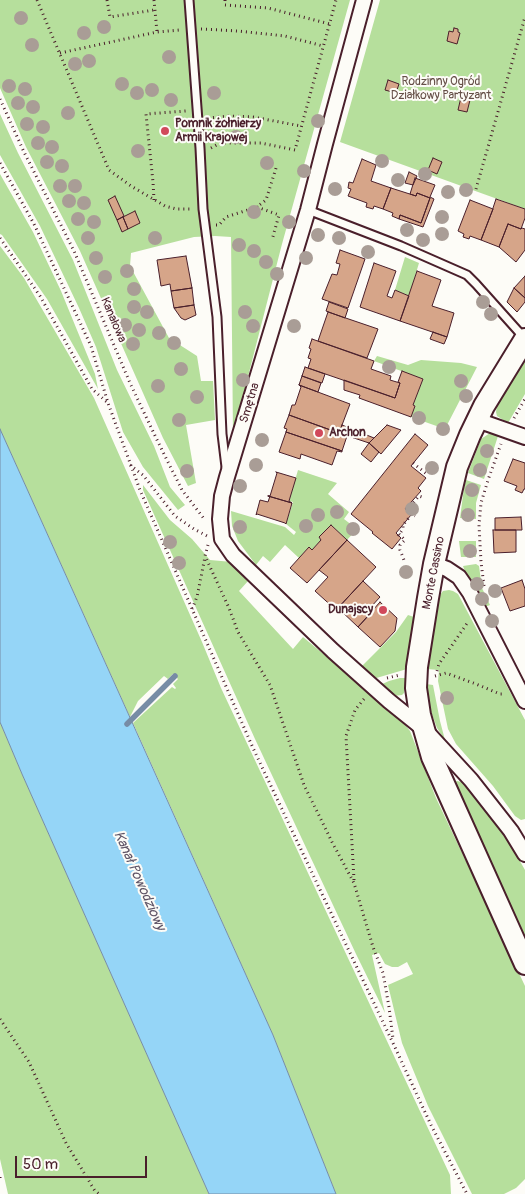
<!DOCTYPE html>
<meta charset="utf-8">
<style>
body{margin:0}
#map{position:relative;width:525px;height:1194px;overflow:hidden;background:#fdfcf7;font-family:Pangolin,sans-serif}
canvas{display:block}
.scale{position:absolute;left:15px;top:1156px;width:132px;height:22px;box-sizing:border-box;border:2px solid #4a1f2b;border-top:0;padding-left:6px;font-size:15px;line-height:18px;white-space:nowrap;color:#4a1f2b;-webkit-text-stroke:4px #fdfcf7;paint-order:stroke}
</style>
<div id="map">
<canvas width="525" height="1194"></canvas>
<div class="scale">50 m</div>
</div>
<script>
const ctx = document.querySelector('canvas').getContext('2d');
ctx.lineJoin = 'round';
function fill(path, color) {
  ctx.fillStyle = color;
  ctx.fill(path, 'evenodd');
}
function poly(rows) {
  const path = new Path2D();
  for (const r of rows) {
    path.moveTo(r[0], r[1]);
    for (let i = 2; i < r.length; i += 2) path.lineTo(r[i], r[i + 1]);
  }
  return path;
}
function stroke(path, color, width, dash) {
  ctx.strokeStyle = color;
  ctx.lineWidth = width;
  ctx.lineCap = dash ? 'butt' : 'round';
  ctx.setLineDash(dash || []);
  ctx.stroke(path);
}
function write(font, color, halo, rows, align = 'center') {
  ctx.font = font + ' Pangolin,sans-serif';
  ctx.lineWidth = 4;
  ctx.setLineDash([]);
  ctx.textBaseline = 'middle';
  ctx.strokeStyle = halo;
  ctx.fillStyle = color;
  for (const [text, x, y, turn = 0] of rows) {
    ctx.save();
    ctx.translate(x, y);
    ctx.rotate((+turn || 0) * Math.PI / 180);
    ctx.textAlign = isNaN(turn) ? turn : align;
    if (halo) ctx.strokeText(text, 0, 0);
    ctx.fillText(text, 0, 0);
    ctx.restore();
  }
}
const green = poly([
 [0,0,350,0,282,244,233,435,231,237,215,236,194,237,131,253,130,266,169,338,197,356,201,381,213,381,215,420,186,425,196,483,188,486,163,438,80,251,26,147,0,88],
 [380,0,525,0,525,209,340,142],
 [0,114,18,153,73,260,117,370,154,446,170,487,185,505,178,510,143,467,123,432,96,347,79,308,40,226,0,155],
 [0,174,33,232,61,291,95,374,98,389,47,299,2,235,0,234],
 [0,246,24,278,94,398,202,642,221,688,450,1175,451,1194,336,1194,273,1035,133,723,172,687,175,689,176,688,173,684,178,679,173,674,168,679,164,676,138,701,130,717,0,429],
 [405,257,419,263,409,296,395,290],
 [377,356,408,365,421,360,461,363,477,367,445,429,411,417,415,406,413,405,423,379,374,361],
 [525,358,525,394,508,423,497,416,496,412,497,405,508,384],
 [495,432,499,433,484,479,468,473,481,439,490,433],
 [298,470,337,483,328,494,349,512,344,519,357,529,347,540,331,525,319,537,321,540,312,550,309,547,299,558,285,545,270,562,263,556,256,565,238,541,232,526,231,511,285,527,294,535,296,532,286,524,293,502,289,501],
 [466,480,481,485,476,503,476,519,460,518,464,488],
 [143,485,170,520,192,539,210,560,232,562,249,580,239,591,293,649,303,637,399,717,410,731,436,798,525,986,525,1179,516,1188,504,1194,472,1194,428,1106,402,1043,388,985,413,974,407,962,398,967,392,967,385,964,379,953,372,955,385,1013,356,954,255,739,143,490],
 [459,541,476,541,476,557,461,557],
 [476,564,479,566,482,588,490,605,480,609,471,588,463,566],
 [449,590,453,591,458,594,525,720,525,819,521,820,515,816,493,786,456,744,448,729,438,681,439,670,427,669,436,600,443,591],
 [408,615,414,617,407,669,373,679,360,668,396,632],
 [400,678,406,678,404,693,402,695,393,696,380,685,389,681],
 [426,684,433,685,440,721,445,740,437,728,430,709],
 [0,722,22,774,209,1194,8,1194,0,1159],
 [457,781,462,782,489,812,505,835,525,870,525,944,453,783]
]);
const water = poly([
 [0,429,273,1035,336,1194,209,1194,22,774,0,722,0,429]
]);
const stream = poly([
 [127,724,175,676]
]);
const building = poly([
 [454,28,458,29,458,32,460,33,457,44,447,41,449,31,453,32,454,28],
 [388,80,399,84,396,93,385,90,388,80],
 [462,93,471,96,467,112,458,110,462,93],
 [433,158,442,162,437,174,428,170,433,158],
 [362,159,376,165,371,181,391,188,383,209,374,206,373,209,366,207,367,203,348,196,351,189,348,188,349,182,353,183,362,159],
 [409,172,417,176,413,185,405,183,409,172],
 [415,178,435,185,430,197,434,199,423,227,399,219,400,215,421,223,430,198,417,193,416,196,410,194,415,178],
 [391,188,416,196,417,193,430,198,421,223,400,215,399,219,392,216,393,213,383,209,391,188],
 [115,196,124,216,117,220,108,200,115,196],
 [496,199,525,209,525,218,521,229,508,224,499,247,481,240,493,209,493,208,496,199],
 [470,200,493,209,481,240,470,236,469,239,463,237,464,234,458,231,470,200],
 [135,211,140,223,128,229,123,217,135,211],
 [123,217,128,229,122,232,117,220,123,217],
 [508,224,521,229,522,228,525,229,525,250,516,262,499,247,508,224],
 [340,250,365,259,348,308,322,299,332,274,337,275,340,264,336,263,340,250],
 [186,256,192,288,171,291,170,284,161,286,157,260,186,256],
 [374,263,396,271,387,296,392,298,395,290,409,296,400,321,360,307,374,263],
 [417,271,441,280,432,306,454,313,447,337,400,321,417,271],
 [525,276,525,298,514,288,525,276],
 [192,288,194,305,174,308,171,291,192,288],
 [514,288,525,298,525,302,517,312,507,302,514,288],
 [329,302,348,309,345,318,326,311,329,302],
 [194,305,196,315,185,320,181,318,174,308,194,305],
 [328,312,378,329,367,358,318,341,328,312],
 [433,332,447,337,444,344,430,339,433,332],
 [312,339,374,361,371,369,391,376,390,380,400,383,395,398,308,368,311,359,308,358,311,349,309,348,312,339],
 [305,367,325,374,322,383,302,376,305,367],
 [402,371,423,379,413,405,415,406,411,417,359,398,360,395,344,390,344,380,395,398,400,383,398,382,402,371],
 [302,376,321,383,318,392,299,385,302,376],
 [299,385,350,404,339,433,289,415,292,405,295,405,301,387,299,385],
 [289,415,347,436,342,451,286,432,287,429,284,428,289,415],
 [342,425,374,438,369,443,339,433,342,425],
 [387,425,401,430,381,454,369,443,387,425],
 [286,432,342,451,342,452,337,451,332,465,301,454,300,459,279,452,286,432],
 [415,434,428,445,411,466,426,478,418,488,421,491,405,509,411,515,396,533,401,538,392,549,372,533,373,532,351,514,415,434],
 [369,443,379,452,371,462,361,454,369,443],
 [513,459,525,463,525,489,524,489,522,493,515,490,517,486,504,481,513,459],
 [276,472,296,478,289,501,292,503,268,496,270,496,277,473,276,472],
 [268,496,292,503,286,524,285,523,257,514,256,515,260,500,268,502,270,496,268,496],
 [521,517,522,530,495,530,495,518,521,517],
 [331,525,347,540,307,583,290,568,309,547,312,550,321,540,319,537,331,525],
 [493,530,516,530,516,552,494,553,493,530],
 [347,540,376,567,336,610,315,591,328,577,319,570,347,540],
 [522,580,525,589,525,606,510,611,501,588,522,580],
 [363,581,380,597,370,608,373,611,358,627,338,608,363,581],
 [380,602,397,618,395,631,380,647,358,627,380,602]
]);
const path = poly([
 [37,0,109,170,131,186,165,206,176,209,193,209],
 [107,0,110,17,154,10],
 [154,0,157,32],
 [225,0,225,5,268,8,330,24],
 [201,29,238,31,285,36,323,46],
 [60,53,157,32,180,30],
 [0,99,24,152,74,251,130,383,158,442,182,490,205,520],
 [208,118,230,116,253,117,301,126],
 [211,148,220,143,261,143,295,150,336,0],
 [0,163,34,224,91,346,108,403,140,490,253,748,341,934,393,1043,431,1125,467,1194],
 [476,189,525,17],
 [154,200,153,182,146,114,186,111],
 [257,207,279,215,272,240],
 [216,225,219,225,226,217,257,207,266,200,277,165],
 [0,238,40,296,92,389,108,403],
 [514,418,525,399],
 [413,463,428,475],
 [130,465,143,475,175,516,194,529,207,536],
 [412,514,408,509,419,496,422,497],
 [399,534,405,540,400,545,400,550,404,560],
 [398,536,403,529,403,525,412,514,415,516],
 [208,545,205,556,229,608,238,632,270,685,304,785,332,842,354,883,373,947,383,973,389,1007,393,1039],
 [484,586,481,562,479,525,481,503,488,480,501,444],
 [192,609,197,597,205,557],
 [437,671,439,664,468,622],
 [435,676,446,673,476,684,500,694,505,694],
 [387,678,400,675],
 [354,880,346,736,355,710,364,699],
 [0,1019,29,1062,66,1143,95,1191,99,1194],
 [0,1177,0,1178]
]);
const lane = poly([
 [189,0,200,148,203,209,217,317,222,434,226,467],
 [308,210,401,246,467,275,476,284,518,331,525,338]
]);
const street = poly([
 [364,0,325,144,308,210,227,477,222,496,220,519,222,539,233,555,333,651,389,701,425,730,471,780,511,831,525,854],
 [477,420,525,437],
 [434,564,447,569,459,577,470,593,525,701]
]);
const secondary = poly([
 [525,339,484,406,470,435,457,467,434,564,428,598,417,667,416,688,420,715,432,757,525,964]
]);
const trees = [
 [21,18],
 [104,27],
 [84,33],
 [32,45],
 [169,57],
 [89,61],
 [75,64],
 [122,84],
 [9,86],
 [25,89],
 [152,90],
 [137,93],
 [214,93],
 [171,100],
 [18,103],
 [33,107],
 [68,113],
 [318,121],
 [27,124],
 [43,127],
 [236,137],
 [38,143],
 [52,147],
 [138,151],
 [382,161],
 [47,162],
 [267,163],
 [62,166],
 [304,171],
 [425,174],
 [398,180],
 [60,186],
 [75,186],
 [335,189],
 [466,190],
 [448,192],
 [69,201],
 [84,203],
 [254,212],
 [442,217],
 [78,219],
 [94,222],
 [289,222],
 [407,230],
 [442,234],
 [318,235],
 [88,238],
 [155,238],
 [339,238],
 [423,240],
 [239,245],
 [254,251],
 [368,252],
 [96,258],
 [306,258],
 [266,262],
 [127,271],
 [277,274],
 [105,277],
 [134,289],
 [483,302],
 [134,307],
 [147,312],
 [245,312],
 [491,314],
 [125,325],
 [253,326],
 [294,326],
 [139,330],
 [159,333],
 [174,343],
 [133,344],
 [389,367],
 [181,369],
 [243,380],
 [461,381],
 [158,386],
 [466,396],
 [197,397],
 [419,418],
 [179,420],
 [443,429],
 [262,440],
 [487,451],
 [256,465],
 [432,468],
 [480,470],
 [187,471],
 [240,486],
 [472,490],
 [412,509],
 [337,512],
 [318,515],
 [468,515],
 [306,526],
 [240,527],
 [353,529],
 [170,542],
 [470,551],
 [179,563],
 [406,572],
 [477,584],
 [495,591],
 [482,599],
 [492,621],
 [447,698]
];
const markers = [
 [165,131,5,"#d1495b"],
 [319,433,5,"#d1495b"],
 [383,610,5,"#d1495b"]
];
const parkNames = [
 ["Rodzinny Ogród",441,82],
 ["Działkowy Partyzant",441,96]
];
const poiNames = [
 ["Pomnik żołnierzy",175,124],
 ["Armii Krajowej",175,138],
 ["Archon",329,433],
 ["Dunajscy",373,610,"right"]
];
const streetNames = [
 ["Kanałowa",113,320,67],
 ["Smętna",250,403,-73],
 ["Monte Cassino",434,573,-79]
];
const waterNames = [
 ["Kanał Powodziowy",139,881,66]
];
fill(green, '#b6df9c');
fill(water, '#95d5f7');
stroke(water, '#778ca5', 1);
stroke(stream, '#778ca5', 5.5);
fill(building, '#d6a589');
stroke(building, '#4a1f2b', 1);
stroke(lane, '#4a1f2b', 11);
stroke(street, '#4a1f2b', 18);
stroke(secondary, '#4a1f2b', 24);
stroke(path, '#4a1f2b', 3, [1, 4]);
stroke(lane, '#fdfcf7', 7);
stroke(street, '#fdfcf7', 14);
stroke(secondary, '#fdfcf7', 20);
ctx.fillStyle = '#a99d96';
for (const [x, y] of trees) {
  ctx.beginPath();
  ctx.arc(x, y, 7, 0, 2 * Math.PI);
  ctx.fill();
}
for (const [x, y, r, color] of markers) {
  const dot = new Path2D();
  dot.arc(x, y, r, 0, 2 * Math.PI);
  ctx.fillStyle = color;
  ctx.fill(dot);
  stroke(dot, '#fdfcf7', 2);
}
write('12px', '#654f47', '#fdfcf7', parkNames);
write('bold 12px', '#4a1f2b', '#fdfcf7', poiNames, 'left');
write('12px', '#4a1f2b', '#fdfcf7', streetNames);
write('italic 14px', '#605668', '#fdfcf7', waterNames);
</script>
